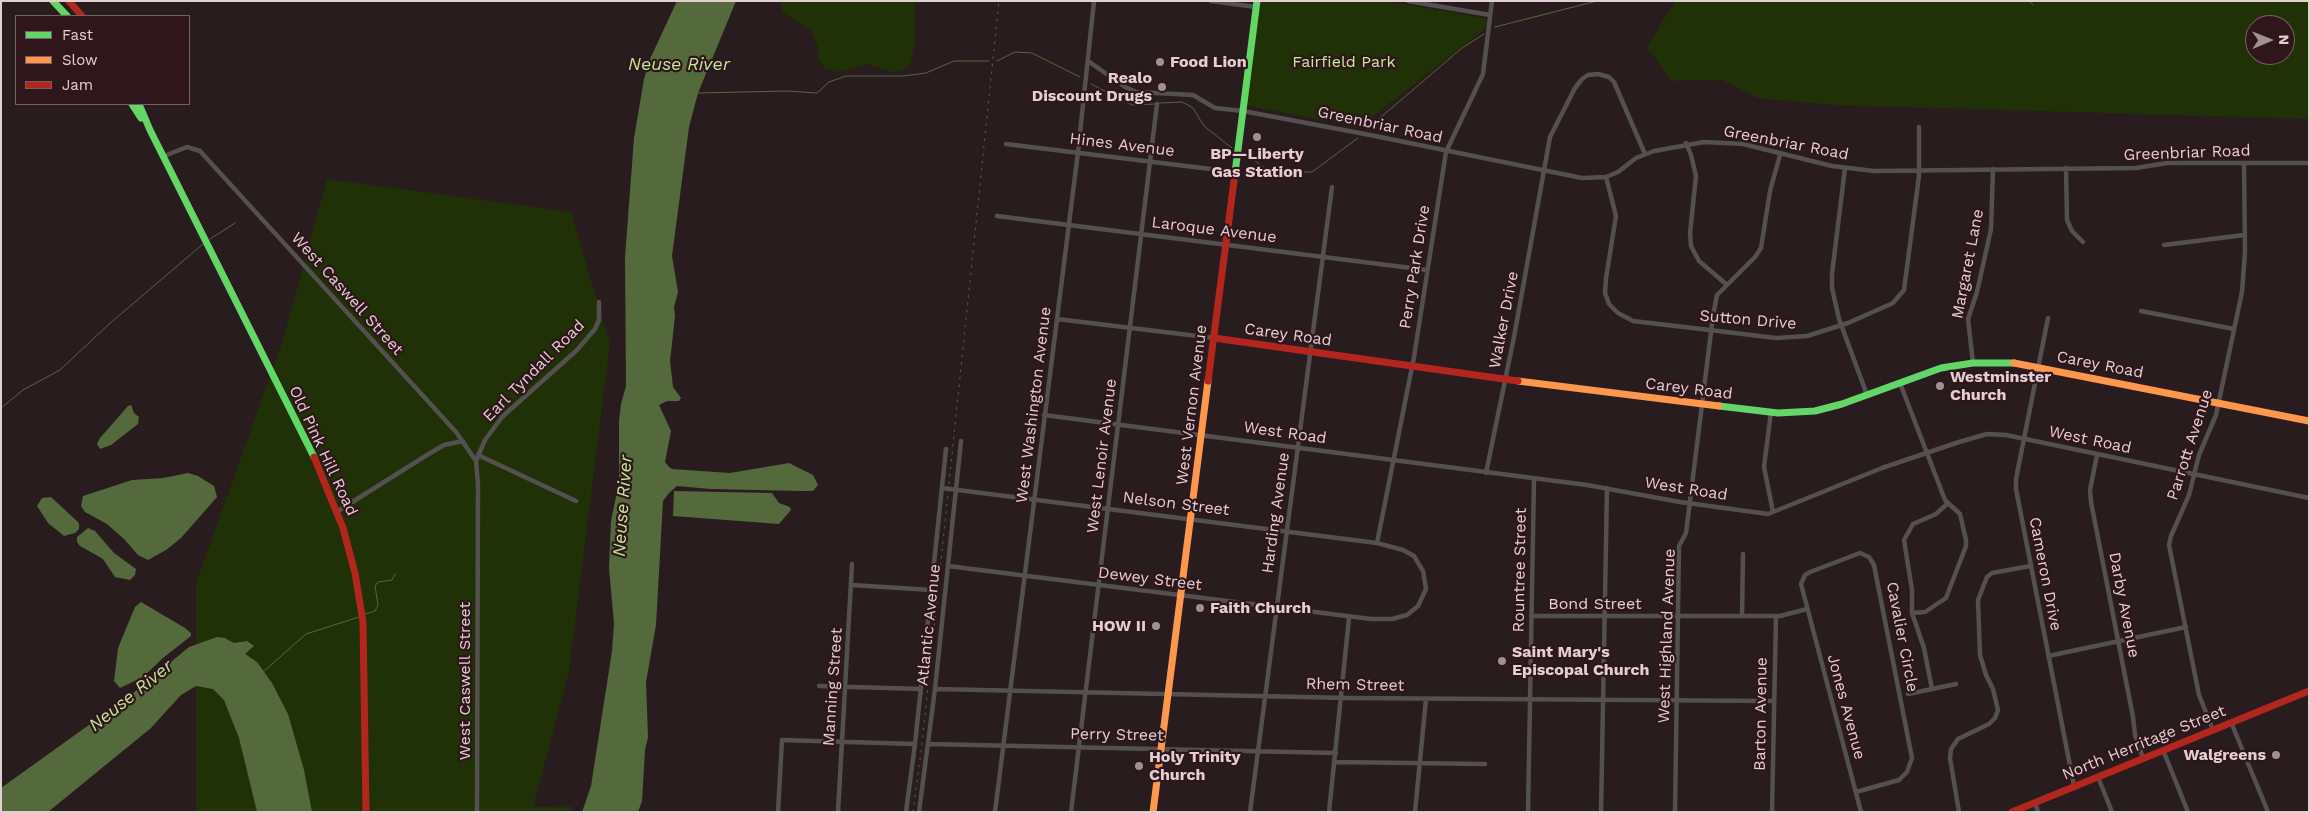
<!DOCTYPE html>
<meta charset="utf-8">
<style>
body{margin:0}
#map{position:relative;width:2310px;height:813px;overflow:hidden;background:#291c1e;font-family:"Work Sans",sans-serif}
canvas{display:block}
.frame{position:absolute;inset:0;border:2px solid #e2cfd2;pointer-events:none}
.legend{position:absolute;left:15px;top:15px;width:175px;height:90px;box-sizing:border-box;background:#2f161b;border:1px solid #776064;margin:0;padding:6px 9px;list-style:none;font-size:15px;color:#e2cfd2}
.legend li{display:flex;align-items:center;gap:10px;height:25px}
.legend b{width:25px;border:1px solid #776064}
.north{position:absolute;left:2245px;top:15px;width:50px;height:50px;box-sizing:border-box;background:#2f161b;border:1px solid #776064;border-radius:50%;rotate:89deg;font-size:14px;font-weight:700;line-height:20px;text-align:center;color:#e2cfd2}
.north::after{content:'';display:block;margin:auto;width:18px;height:22px;background:#a19093;clip-path:polygon(50% 0,100% 100%,50% 72%,0 100%)}
</style>
<div id="map">
<canvas width="2310" height="813"></canvas>
<div class="frame"></div>
<ul class="legend">
<li><b style="height:6px;background:#63d668"></b>Fast</li>
<li><b style="height:6px;background:#ff974d"></b>Slow</li>
<li><b style="height:6px;background:#b3261e"></b>Jam</li>
</ul>
<div class="north">N</div>
</div>
<script>
const ctx = document.querySelector('canvas').getContext('2d');
ctx.lineJoin = 'round';
function fill(path, color) {
  ctx.fillStyle = color;
  ctx.fill(path, 'evenodd');
}
function poly(rows) {
  const path = new Path2D();
  for (const r of rows) {
    path.moveTo(r[0], r[1]);
    for (let i = 2; i < r.length; i += 2) path.lineTo(r[i], r[i + 1]);
  }
  return path;
}
function stroke(path, color, width, dash) {
  ctx.strokeStyle = color;
  ctx.lineWidth = width;
  ctx.lineCap = dash ? 'butt' : 'round';
  ctx.setLineDash(dash || []);
  ctx.stroke(path);
}
function write(font, color, halo, rows, align = 'center') {
  ctx.font = font + ' "Work Sans",sans-serif';
  ctx.lineWidth = 4.5;
  ctx.setLineDash([]);
  ctx.textBaseline = 'middle';
  ctx.strokeStyle = halo;
  ctx.fillStyle = color;
  for (const [text, x, y, turn = 0] of rows) {
    ctx.save();
    ctx.translate(x, y);
    ctx.rotate((+turn || 0) * Math.PI / 180);
    ctx.textAlign = isNaN(turn) ? turn : align;
    if (halo) ctx.strokeText(text, 0, 0);
    ctx.fillText(text, 0, 0);
    ctx.restore();
  }
}
const green = poly([
 [780,1,915,1,914,47,910,64,905,70,891,72,868,64,839,72,825,69,818,58,818,45,810,30,787,15,782,10],
 [1257,1,1387,1,1487,19,1485,29,1359,127,1243,105],
 [1675,1,2309,1,2309,119,1835,105,1757,98,1722,80,1671,81,1647,47],
 [2255,25,2285,25,2285,55,2255,55],
 [327,179,571,212,610,344,569,672,533,807,572,806,570,812,196,812,196,583,283,340]
]);
const water = poly([
 [677,1,736,1,698,93,689,127,672,256,678,292,674,307,675,316,670,361,673,387,681,398,679,401,667,401,659,405,671,431,665,462,669,467,672,469,730,473,789,463,813,475,818,485,813,491,800,491,711,489,677,486,669,493,663,501,656,625,646,682,648,737,645,750,642,801,638,812,582,812,591,786,612,651,614,624,609,568,611,521,619,482,619,421,621,404,626,386,625,257,634,138,644,79,650,59],
 [131,405,134,413,139,417,138,424,111,445,100,449,97,444,100,438,128,406],
 [188,473,198,476,214,486,217,497,181,538,166,550,148,560,138,555,124,539,107,524,85,512,81,506,83,496,132,480,163,478],
 [674,491,772,493,779,503,790,507,791,510,779,524,673,516],
 [51,497,79,523,79,529,75,533,64,536,48,523,37,506,42,498],
 [88,528,95,531,114,553,136,569,135,575,130,580,115,577,103,559,80,546,77,542,77,537],
 [141,602,185,628,191,633,191,636,163,658,143,677,120,688,114,681,118,648,135,607],
 [217,637,225,638,234,643,247,641,254,646,245,654,257,662,272,683,288,714,304,770,312,812,257,812,239,738,224,700,213,689,196,686,181,695,151,728,48,812,1,812,1,788,132,694,189,647]
]);
const stream = poly([
 [2029,1,2033,5],
 [1495,27,1597,1],
 [997,61,1015,52,1032,53,1080,77],
 [1091,84,1132,105,1155,104],
 [698,93,788,91,817,93,829,82,846,76,903,76,926,73,954,61,989,61],
 [1159,103,1182,102,1186,104,1193,108,1204,126,1232,148],
 [1367,129,1462,48,1484,34],
 [1246,154,1267,170,1274,172,1312,172,1358,138],
 [210,239,235,223],
 [1,408,23,390,60,370,108,325,203,244],
 [365,614,375,611,378,605,375,586,378,582,392,580,395,574],
 [263,672,306,634,359,617]
]);
const street = poly([
 [1211,1,1256,7],
 [1408,1,1490,15],
 [1088,61,1125,87,1136,92,1193,95,1215,108,1243,111,1370,135,1582,178,1606,177,1618,172,1636,158,1654,151,1704,142,1743,144,1832,166,1874,171,2136,168,2167,163,2309,163],
 [1686,143,1691,155,1696,176,1690,233,1691,246,1699,261,1726,284],
 [1006,144,1235,172],
 [164,156,187,147,200,151,456,432,476,461,478,484,477,812],
 [1845,168,1832,274,1832,288,1839,319,1867,395],
 [2066,168,2067,220,2072,231,2083,242],
 [1606,177,1616,216,1606,278,1605,293,1609,304,1618,313,1633,321,1718,331,1776,338,1807,336,1848,323,1893,303,1904,290,1919,176,1919,127],
 [997,216,1427,270],
 [2164,245,2244,235],
 [2141,311,2234,329],
 [2048,318,2016,479,2016,489,2074,786],
 [1057,319,1214,338],
 [1973,363,1968,319,1977,292,1991,229,1993,169],
 [1900,383,1945,500,1960,514,1966,540,1966,546,1946,598,1925,612,1912,613],
 [1771,412,1764,467,1773,512],
 [1044,415,1587,485,1680,502,1768,514,1882,468,1959,442,1987,434,2006,435,2309,498],
 [478,455,576,501],
 [2097,455,2090,490,2091,502,2133,717,2135,735,2143,758],
 [476,461,485,440,502,417,577,350,595,329,599,320,599,302],
 [1486,473,1514,337,1550,137,1575,88,1582,79,1588,75,1598,74,1609,77,1614,82,1645,154],
 [942,488,1377,543,1403,550,1414,556,1423,571,1426,589,1418,606,1407,615,1392,619,1371,619,948,566],
 [338,511,427,455,444,445,463,441],
 [1377,543,1414,357,1446,152,1483,74,1492,1],
 [852,585,931,590],
 [1531,616,1780,616,1807,609],
 [1742,616,1743,554],
 [2048,656,2186,627],
 [819,686,921,689],
 [935,689,1348,698,1774,701],
 [1932,689,1924,648,1912,613,1912,590,1904,540,1913,524,1936,514,1948,503],
 [1908,694,1956,684],
 [2231,722,2268,812],
 [2213,730,2199,695,2169,545,2171,536,2189,495,2199,455,2216,415,2242,292,2245,252,2244,164],
 [928,744,1336,753],
 [2163,750,2188,812],
 [1335,762,1485,764],
 [2098,777,2112,812],
 [1856,792,1899,780,1907,772,1912,758,1874,565,1869,557,1860,553,1810,572,1805,575,1801,584,1861,812],
 [2035,802,2038,812],
 [778,812,782,740,915,744],
 [838,812,852,564],
 [906,812,915,744,946,449],
 [919,812,935,689,961,441],
 [995,812,1078,152,1094,1],
 [1071,812,1157,104],
 [1250,812,1332,187],
 [1329,812,1349,618],
 [1415,812,1426,699],
 [1528,812,1534,479],
 [1601,812,1607,488],
 [1675,812,1679,546,1686,533,1713,316,1717,295,1755,257,1761,248,1770,191,1780,155],
 [1772,812,1776,616],
 [1959,812,1950,758,1951,749,1958,739,1989,724,1995,718,1998,710,1993,689,1986,675,1980,655,1978,600,1987,577,1992,573,2030,566]
]);
const fast = poly([
 [53,1,67,16],
 [132,104,141,118],
 [139,104,150,130,314,457],
 [1235,173,1257,1],
 [1719,406,1778,413,1815,411,1842,404,1941,368,1973,363,2014,363]
]);
const slow = poly([
 [2014,363,2309,421],
 [1518,381,1719,406],
 [1153,812,1208,381]
]);
const jam = poly([
 [69,1,82,16],
 [1214,338,1518,381],
 [1208,381,1235,173],
 [314,457,343,528,355,573,363,622,366,812],
 [2012,812,2309,691]
]);
const rail = poly([
 [913,812,922,744,999,1]
]);
const markers = [
 [1160,62,5,"#a19093"],
 [1162,87,5,"#a19093"],
 [1257,137,5,"#a19093"],
 [1940,386,5,"#a19093"],
 [1200,608,5,"#a19093"],
 [1156,626,5,"#a19093"],
 [1502,661,5,"#a19093"],
 [2276,755,5,"#a19093"],
 [1139,766,5,"#a19093"]
];
const poiNames = [
 ["Food Lion",1170,62],
 ["Realo",1152,78,"right"],
 ["Discount Drugs",1152,96,"right"],
 ["BP—Liberty",1257,154,"center"],
 ["Gas Station",1257,172,"center"],
 ["Westminster",1950,377],
 ["Church",1950,395],
 ["Faith Church",1210,608],
 ["HOW II",1146,626,"right"],
 ["Saint Mary's",1512,652],
 ["Episcopal Church",1512,670],
 ["Walgreens",2266,755,"right"],
 ["Holy Trinity",1149,757],
 ["Church",1149,775]
];
const parkNames = [
 ["Fairfield Park",1344,62]
];
const streetNames = [
 ["Greenbriar Road",1380,125,12],
 ["Greenbriar Road",1786,143,11],
 ["Hines Avenue",1122,145,7],
 ["Greenbriar Road",2187,153,-2],
 ["Laroque Avenue",1214,230,7],
 ["Margaret Lane",1968,264,-79],
 ["Perry Park Drive",1415,267,-81],
 ["West Caswell Street",347,294,48],
 ["Walker Drive",1504,320,-79],
 ["Sutton Drive",1748,320,5],
 ["Carey Road",1288,335,8],
 ["Carey Road",2100,365,11],
 ["Earl Tyndall Road",534,371,-45],
 ["Carey Road",1689,389,7],
 ["West Washington Avenue",1034,405,-83],
 ["West Vernon Avenue",1192,405,-83],
 ["West Road",1285,433,8],
 ["West Road",2090,440,12],
 ["Parrott Avenue",2190,445,-72],
 ["Old Pink Hill Road",323,451,65],
 ["West Lenoir Avenue",1102,456,-83],
 ["West Road",1686,489,9],
 ["Nelson Street",1176,504,7],
 ["Harding Avenue",1276,513,-82],
 ["Rountree Street",1520,570,-89],
 ["Cameron Drive",2045,574,79],
 ["Dewey Street",1150,579,7],
 ["Bond Street",1595,604],
 ["Darby Avenue",2124,605,79],
 ["Atlantic Avenue",929,625,-84],
 ["West Highland Avenue",1667,636,-88],
 ["Cavalier Circle",1902,637,79],
 ["West Caswell Street",465,681,-90],
 ["Rhem Street",1355,685,1],
 ["Manning Street",833,687,-86],
 ["Jones Avenue",1846,707,75],
 ["Barton Avenue",1761,714,-89],
 ["Perry Street",1117,735,1],
 ["North Herritage Street",2144,743,-22]
];
const waterNames = [
 ["Neuse River",679,65],
 ["Neuse River",623,506,-86],
 ["Neuse River",131,696,-39]
];
fill(green, '#203007');
fill(water, '#54693c');
stroke(stream, '#54693c', 1);
stroke(street, '#555050', 4.5);
stroke(fast, '#63d668', 7);
stroke(slow, '#ff974d', 7);
stroke(jam, '#b3261e', 7);
stroke(rail, '#5f5859', 1, [2.5, 5]);
for (const [x, y, r, color] of markers) {
  const dot = new Path2D();
  dot.arc(x, y, r, 0, 2 * Math.PI);
  ctx.fillStyle = color;
  ctx.fill(dot);
  stroke(dot, '#2f161b', 2);
}
write('bold 16px', '#e2cfd2', '#2f161b', poiNames, 'left');
write('16px', '#c4eb9e', '#2f161b', parkNames);
write('16px', '#e2cfd2', '#2f161b', streetNames);
write('italic 18px', '#c0e699', '#2f161b', waterNames);
</script>
